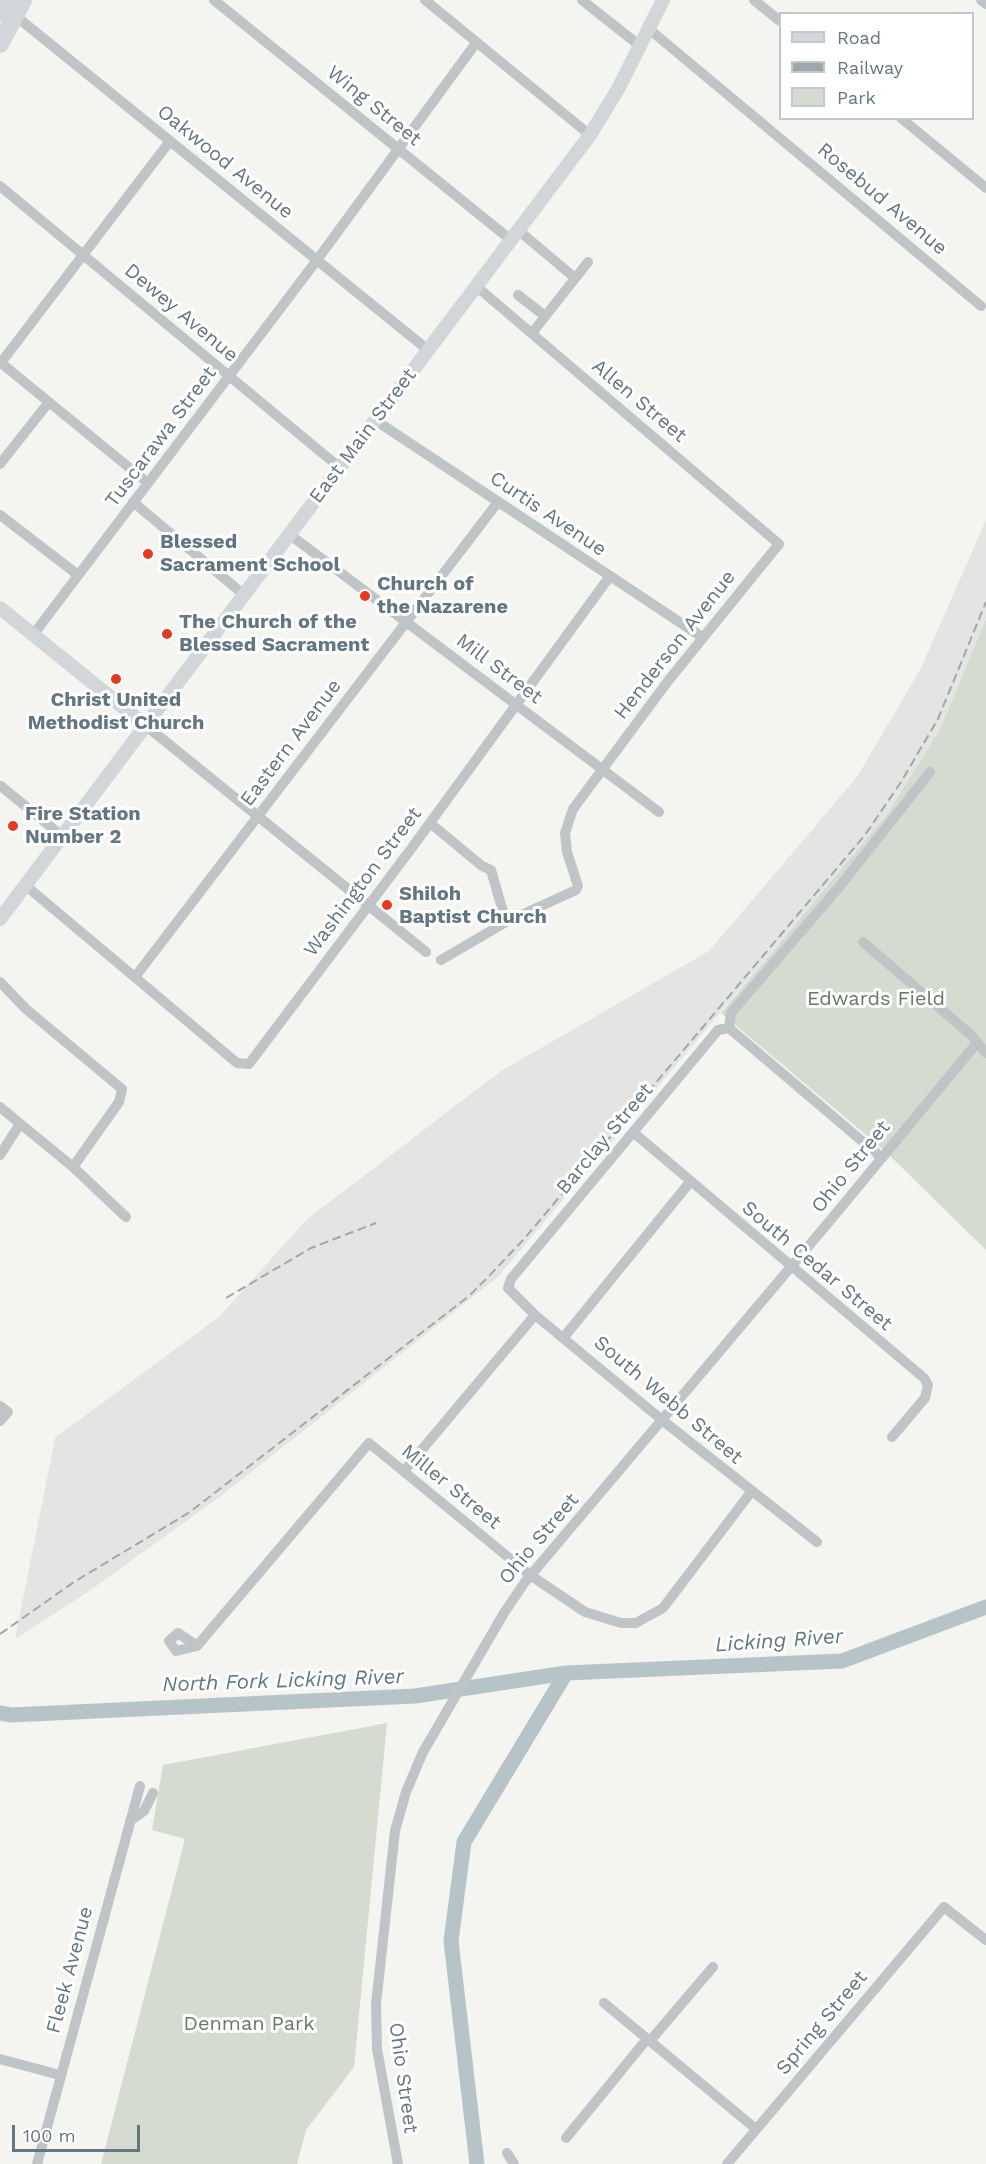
<!DOCTYPE html>
<style>
body{margin:0}
#map{position:relative;width:986px;height:2164px;overflow:hidden;background:#f4f4f0;font-family:"Work Sans",sans-serif}
canvas{display:block}
.legend{position:absolute;left:779px;top:12px;width:195px;height:108px;box-sizing:border-box;background:#fff;border:2px solid #c1c8cd;margin:0;padding:8px 10px;list-style:none;font-size:18px;color:#637681}
.legend li{display:flex;align-items:center;gap:12px;height:30px}
.legend b{width:30px;border:2px solid #c1c8cd}
.scale{position:absolute;left:12px;top:2125px;width:128px;height:27px;box-sizing:border-box;border:3px solid #637681;border-top:0;padding-left:8px;font-size:18px;line-height:21px;white-space:nowrap;color:#637681;-webkit-text-stroke:4px #fff;paint-order:stroke}
</style>
<div id="map">
<canvas width="986" height="2164"></canvas>
<ul class="legend">
<li><b style="height:8px;background:#d1d6d9"></b>Road</li>
<li><b style="height:8px;background:#a0a7ab"></b>Railway</li>
<li><b style="height:16px;background:#d5dbd1"></b>Park</li>
</ul>
<div class="scale">100 m</div>
</div>
<script>
const ctx = document.querySelector('canvas').getContext('2d');
ctx.lineJoin = 'round';
function fill(path, color) {
  ctx.fillStyle = color;
  ctx.fill(path, 'evenodd');
}
function poly(rows) {
  const path = new Path2D();
  for (const r of rows) {
    path.moveTo(r[0], r[1]);
    for (let i = 2; i < r.length; i += 2) path.lineTo(r[i], r[i + 1]);
  }
  return path;
}
function stroke(path, color, width, dash) {
  ctx.strokeStyle = color;
  ctx.lineWidth = width;
  ctx.lineCap = dash ? 'butt' : 'round';
  ctx.setLineDash(dash || []);
  ctx.stroke(path);
}
function write(font, color, halo, rows, align = 'center') {
  ctx.font = font + ' "Work Sans",sans-serif';
  ctx.lineWidth = 6;
  ctx.setLineDash([]);
  ctx.textBaseline = 'middle';
  ctx.strokeStyle = halo;
  ctx.fillStyle = color;
  for (const [text, x, y, turn = 0] of rows) {
    ctx.save();
    ctx.translate(x, y);
    ctx.rotate((+turn || 0) * Math.PI / 180);
    ctx.textAlign = isNaN(turn) ? turn : align;
    if (halo) ctx.strokeText(text, 0, 0);
    ctx.fillText(text, 0, 0);
    ctx.restore();
  }
}
const built = poly([
 [986,520,986,619,940,729,888,813,497,1278,221,1496,85,1594,15,1639,55,1438,220,1316,306,1220,501,1071,709,951,857,777,921,668]
]);
const green = poly([
 [986,619,986,1250,885,1151,721,1013,888,813,940,729],
 [387,1723,354,2067,306,2130,297,2164,101,2164,185,1839,152,1830,163,1765]
]);
const river = poly([
 [0,1713,11,1715,415,1696,566,1673,842,1661,986,1607],
 [477,2164,451,1941,464,1842,566,1673]
]);
const minor = poly([
 [214,0,511,240],
 [425,0,590,135],
 [582,0,640,46],
 [754,0,780,21],
 [981,0,986,4],
 [12,13,428,350],
 [649,29,981,306],
 [901,118,986,188],
 [0,186,339,467],
 [518,230,575,278],
 [518,295,545,316],
 [532,333,588,262],
 [0,362,148,483],
 [0,364,170,141],
 [375,420,702,637],
 [0,464,49,402],
 [133,502,243,594],
 [0,515,78,575],
 [289,534,659,812],
 [33,635,317,260,476,43],
 [145,725,426,952],
 [1,786,62,836],
 [430,823,482,866,491,870,506,922],
 [25,885,237,1063,249,1064,411,849,610,576],
 [863,942,971,1035,986,1053],
 [441,960,506,922,576,890,578,886,567,852,565,833,573,809,668,681,779,544,476,286],
 [135,977,498,502],
 [0,982,26,1009,122,1089,119,1102,73,1167],
 [729,1028,718,1030,511,1279,508,1288,535,1315,662,1420,817,1542],
 [729,1028,731,1013,840,886,930,772],
 [729,1028,882,1158],
 [0,1107,73,1167,126,1217],
 [634,1133,924,1378,928,1385,925,1398,892,1437],
 [0,1155,20,1124],
 [564,1337,690,1182],
 [0,1406,8,1412,0,1421],
 [404,1471,535,1315],
 [178,1633,197,1646,176,1651,169,1641,178,1633],
 [197,1646,369,1443,530,1575,585,1612,621,1623,636,1623,663,1608,751,1492],
 [130,1821,144,1811,153,1793],
 [604,2003,756,2129],
 [650,2041,713,1967],
 [0,2059,60,2075],
 [566,2138,647,2039],
 [507,2153,514,2164],
 [37,2164,140,1786],
 [398,2164,377,2049,376,2004,395,1831,406,1792,423,1752,504,1613,525,1582,833,1217,976,1044],
 [727,2164,944,1907,986,1940]
]);
const secondary = poly([
 [0,608,145,725],
 [0,919,590,135,618,89,663,0]
]);
const motorway = poly([
 [0,13,7,0],
 [0,44,23,0]
]);
const rail = poly([
 [226,1298,311,1248,376,1223],
 [0,1634,74,1582,190,1512,469,1296,489,1276,524,1239,865,835,901,782,938,719,986,602]
]);
const markers = [
 [148,554,6,"#e43b1f"],
 [365,596,6,"#e43b1f"],
 [167,634,6,"#e43b1f"],
 [116,679,6,"#e43b1f"],
 [13,826,6,"#e43b1f"],
 [387,905,6,"#e43b1f"]
];
const streetNames = [
 ["Wing Street",374,106,39],
 ["Oakwood Avenue",225,162,39],
 ["Rosebud Avenue",882,199,40],
 ["Dewey Avenue",181,313,40],
 ["Allen Street",639,401,40],
 ["East Main Street",363,436,-53],
 ["Tuscarawa Street",161,437,-53],
 ["Curtis Avenue",548,514,34],
 ["Henderson Avenue",675,645,-52],
 ["Mill Street",499,669,37],
 ["Eastern Avenue",291,743,-53],
 ["Washington Street",363,882,-53],
 ["Barclay Street",605,1139,-50],
 ["Ohio Street",851,1167,-51],
 ["South Cedar Street",817,1266,40],
 ["South Webb Street",668,1400,40],
 ["Miller Street",451,1487,39],
 ["Ohio Street",539,1539,-50],
 ["Fleek Avenue",70,1970,-75],
 ["Spring Street",822,2023,-50],
 ["Ohio Street",403,2078,82]
];
const poiNames = [
 ["Blessed",160,542],
 ["Sacrament School",160,565],
 ["Church of",377,584],
 ["the Nazarene",377,607],
 ["The Church of the",179,622],
 ["Blessed Sacrament",179,645],
 ["Christ United",116,700,"center"],
 ["Methodist Church",116,723,"center"],
 ["Fire Station",25,814],
 ["Number 2",25,837],
 ["Shiloh",399,894],
 ["Baptist Church",399,917]
];
const parkNames = [
 ["Edwards Field",876,999],
 ["Denman Park",249,2024]
];
const waterNames = [
 ["Licking River",779,1641,-4],
 ["North Fork Licking River",283,1681,-2]
];
fill(built, '#e4e5e3');
fill(green, '#d5dbd1');
stroke(river, '#b6c4c7', 15);
stroke(minor, '#bfc4c6', 10);
stroke(secondary, '#d1d6d9', 14);
stroke(motorway, '#d1d6d9', 18);
stroke(rail, '#a0a7ab', 2, [9, 4.5]);
for (const [x, y, r, color] of markers) {
  const dot = new Path2D();
  dot.arc(x, y, r, 0, 2 * Math.PI);
  ctx.fillStyle = color;
  ctx.fill(dot);
  stroke(dot, '#fff', 2);
}
write('20px', '#637681', '#fff', streetNames);
write('bold 20px', '#637681', '#fff', poiNames, 'left');
write('20px', '#687861', '#fff', parkNames);
write('italic 21px', '#5e797f', '#fff', waterNames);
</script>
